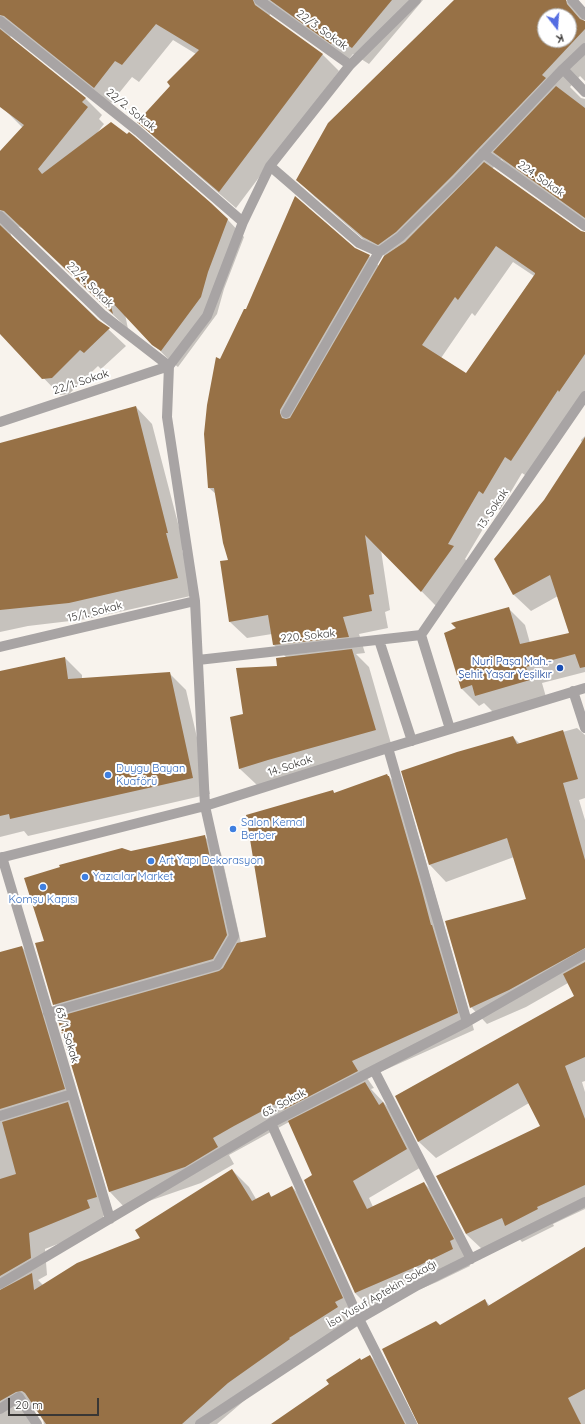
<!DOCTYPE html>
<meta charset="utf-8">
<style>
body{margin:0}
#map{position:relative;width:585px;height:1424px;overflow:hidden;background:#f8f3ed;font-family:Quicksand,sans-serif}
canvas{display:block}
.north{position:absolute;left:537px;top:8px;width:40px;height:40px;box-sizing:border-box;background:#fff;border:1px solid #b0afae;border-radius:50%;rotate:163deg;font-size:11px;font-weight:700;line-height:16px;text-align:center;color:#393735}
.north::after{content:'';display:block;margin:auto;width:14px;height:18px;background:#546de2;clip-path:polygon(50% 0,100% 100%,50% 72%,0 100%)}
.scale{position:absolute;left:8px;top:1398px;width:91px;height:18px;box-sizing:border-box;border:2px solid #393735;border-top:0;padding-left:5px;font-size:12px;line-height:14px;white-space:nowrap;color:#393735;-webkit-text-stroke:3px #fff;paint-order:stroke}
</style>
<div id="map">
<canvas width="585" height="1424"></canvas>
<div class="north">K</div>
<div class="scale">20 m</div>
</div>
<script>
const ctx = document.querySelector('canvas').getContext('2d');
ctx.lineJoin = 'round';
function fill(path, color) {
  ctx.fillStyle = color;
  ctx.fill(path, 'evenodd');
}
function poly(rows) {
  const path = new Path2D();
  for (const r of rows) {
    path.moveTo(r[0], r[1]);
    for (let i = 2; i < r.length; i += 2) path.lineTo(r[i], r[i + 1]);
  }
  return path;
}
function stroke(path, color, width, dash) {
  ctx.strokeStyle = color;
  ctx.lineWidth = width;
  ctx.lineCap = dash ? 'butt' : 'round';
  ctx.setLineDash(dash || []);
  ctx.stroke(path);
}
function write(font, color, halo, rows, align = 'center') {
  ctx.font = font + ' Quicksand,sans-serif';
  ctx.lineWidth = 4;
  ctx.setLineDash([]);
  ctx.textBaseline = 'middle';
  ctx.strokeStyle = halo;
  ctx.fillStyle = color;
  for (const [text, x, y, turn = 0] of rows) {
    ctx.save();
    ctx.translate(x, y);
    ctx.rotate((+turn || 0) * Math.PI / 180);
    ctx.textAlign = isNaN(turn) ? turn : align;
    if (halo) ctx.strokeText(text, 0, 0);
    ctx.fillText(text, 0, 0);
    ctx.restore();
  }
}
const shadow = poly([
 [0,0,423,0,369,64,353,54,348,60,271,13,269,16,323,55,339,71,236,208,156,139,139,122,171,86,196,54,173,40,139,82,132,77,111,103,11,34,10,39,85,98,102,115,99,119,104,124,97,133,228,220,244,237,224,289,217,314,178,367,170,361,125,314,128,329,22,228,16,226,10,231,12,238,126,346,101,369,98,366,69,394,60,395,0,333,0,152,23,128,0,105],
 [456,0,566,0,585,22,585,81,580,76,570,87,581,98,585,99,585,222,511,169,501,159,492,169,581,232,585,233,585,395,528,477,522,473,500,510,496,507,465,559,470,564,438,608,381,550,390,610,385,612,388,628,359,634,365,653,356,654,369,667,392,747,257,785,240,769,244,715,278,667,287,658,274,645,272,634,247,638,230,622,229,560,216,494,209,488,221,360,354,249,369,256,379,266,385,256,380,254,314,196,297,179],
 [545,16,569,16,569,40,545,40],
 [513,262,534,276,466,375,441,358,472,313,475,316],
 [136,407,152,424,185,550,182,550,195,595,87,619,28,626,0,632,0,445],
 [585,436,585,672,542,683,546,697,493,712,484,703,479,706,462,689,445,634,508,608,525,625,530,643,570,634,558,596,531,611,514,595,495,559,545,501,582,443,581,440],
 [65,658,82,675,82,679,169,673,186,690,210,794,28,836,24,831,0,837,0,673],
 [577,728,585,735,585,798,579,800,585,820,585,1081,582,1082,585,1092,585,1209,553,1224,554,1226,522,1242,517,1236,483,1250,466,1234,541,1126,529,1103,436,1158,419,1142,396,1096,575,997,568,983,526,1007,487,1024,471,1007,528,899,514,857,446,882,430,865,403,772,513,737,520,744],
 [389,777,406,793,474,1030,367,1078,374,1088,371,1089,400,1120,423,1166,369,1198,373,1207,424,1183,441,1200,470,1266,437,1282,372,1310,355,1293,314,1175,289,1122,229,1155,234,1164,201,1183,126,1209,110,1192,58,1018,65,1016,54,1004,45,942,131,852,204,836,221,853,241,943,267,938,333,791,335,794],
 [22,947,38,964,113,1213,103,1216,106,1225,45,1249,47,1275,38,1280,43,1285,142,1239,232,1170,249,1187,256,1199,269,1194,273,1198,292,1187,309,1204,359,1315,245,1400,217,1424,44,1424,43,1420,35,1408,24,1414,34,1424,0,1424,0,953],
 [585,1247,585,1424,419,1424,440,1326,485,1300,490,1306,546,1273],
 [370,1356,387,1373,412,1424,273,1424,362,1361]
]);
const building = poly([
 [0,0,253,0,255,5,323,54,219,192,137,122,170,86,167,82,199,50,156,24,122,65,115,61,94,88,4,16,0,15],
 [270,0,392,0,352,48,336,38,331,44],
 [454,0,566,0,567,4,580,19,585,21,585,29,542,75,546,78,453,175,396,232,378,245,363,237,296,180,328,123],
 [545,16,569,16,569,40,545,40],
 [0,29,86,98,82,102,88,107,38,169,42,174,111,122,127,134,129,132,134,136,211,203,228,219,208,272,201,297,161,351,152,345,109,299,113,314,4,211,0,210,0,151,24,125,0,107],
 [556,86,585,108,585,218,493,152],
 [484,162,581,231,585,232,585,354,559,392,558,390,511,461,505,457,483,494,479,491,448,544,454,546,421,592,365,535,374,594,369,595,372,611,343,617,349,637,273,645,268,615,229,622,220,561,228,560,223,543,214,488,208,488,204,434,207,405,216,357,220,359,244,309,246,309,295,196,355,248,370,255,280,410,280,413,282,418,286,419,290,418,384,256,405,242],
 [496,246,535,273,535,274,466,373,422,345,455,297,458,300],
 [0,225,98,320,110,328,84,353,80,350,52,378,42,379,0,334],
 [136,406,168,533,166,533,178,578,69,603,0,610,0,443],
 [585,437,585,667,580,668,575,654,526,667,530,680,475,696,472,685,461,689,444,633,456,628,451,623,509,607,520,644,569,633,550,575,513,595,494,559,544,500],
 [352,649,376,730,268,760,239,769,230,717,243,714,236,668,277,666,276,658],
 [65,657,68,679,170,672,193,778,10,819,9,814,0,816,0,671],
 [563,730,578,779,563,783,585,860,585,948,509,990,470,1008,445,921,526,899,507,838,429,865,401,771,457,752,513,736,517,744],
 [387,774,388,776,389,776,421,887,431,925,432,925,458,1013,352,1061,358,1071,283,1110,279,1102,234,1126,213,1138,218,1147,185,1167,109,1192,57,1017,219,971,223,968,237,943,266,937,246,815,333,790,334,793],
 [205,835,227,935,213,959,53,1005,35,943,44,941,24,878,60,867,59,865,122,848,131,851],
 [22,946,65,1089,0,1109,0,952],
 [585,962,585,1057,565,1066,585,1119,585,1185,537,1207,538,1209,505,1226,502,1218,466,1234,436,1176,540,1126,518,1083,418,1142,395,1096,574,996,563,974],
 [365,1082,379,1105,383,1102,407,1149,353,1181,367,1209,424,1182,454,1239,450,1241,453,1249,420,1265,355,1293,304,1180,312,1175,288,1121],
 [68,1102,97,1197,87,1200,90,1208,29,1233,31,1258,0,1276,0,1179,16,1174,2,1122],
 [232,1169,252,1201,269,1192,271,1197,292,1186,343,1298,335,1302,338,1307,289,1338,290,1339,228,1383,182,1424,46,1424,25,1393,22,1391,16,1392,0,1401,0,1290,32,1273,34,1290,77,1263,140,1238,135,1230],
 [585,1247,585,1389,568,1398,581,1424,418,1424,382,1349,436,1321,440,1325,485,1299,488,1306],
 [370,1355,405,1424,271,1424,329,1384,326,1380,360,1358,361,1360]
]);
const street = poly([
 [259,0,350,65],
 [572,0,585,15],
 [0,21,138,131,243,222],
 [563,69,585,92],
 [483,153,585,226],
 [270,166,359,243,379,252,400,237,458,180,563,69,585,48],
 [0,216,103,315,169,366],
 [286,413,379,252],
 [0,422,169,366],
 [421,635,585,396],
 [421,635,450,729],
 [379,640,412,741],
 [0,647,195,601],
 [198,660,421,635],
 [573,691,585,728],
 [388,748,467,1022],
 [2,857,110,1219],
 [0,858,205,806,388,748,585,688],
 [48,1013,217,965,234,936,205,806,195,601,167,417,169,366,207,316,243,222,270,166,350,65,416,0],
 [374,1070,471,1259],
 [0,1116,72,1094],
 [271,1123,359,1319,412,1424],
 [0,1284,271,1123,467,1022,585,954],
 [0,1409,19,1397,37,1424],
 [200,1424,359,1319,418,1285,585,1202]
]);
const markers = [
 [560,668,4,"#1a4fb4"],
 [108,775,4,"#3f7fe0"],
 [233,829,4,"#3f7fe0"],
 [151,861,4,"#3f7fe0"],
 [85,877,4,"#3f7fe0"],
 [43,887,4,"#3f7fe0"]
];
const streetNames = [
 ["22/3. Sokak",322,30,36],
 ["22/2. Sokak",131,110,39],
 ["224. Sokak",541,179,35],
 ["22/4. Sokak",90,285,44],
 ["22/1. Sokak",81,382,-18],
 ["13. Sokak",493,509,-56],
 ["15/1. Sokak",95,612,-14],
 ["220. Sokak",308,636,-6],
 ["14. Sokak",290,766,-18],
 ["63/1. Sokak",67,1035,73],
 ["63. Sokak",284,1103,-28],
 ["İsa Yusuf Aptekin Sokağı",382,1294,-30]
];
const transitNames = [
 ["Nuri Paşa Mah.-",552,662],
 ["Şehit Yaşar Yeşilkır",552,675]
];
const shopNames = [
 ["Duygu Bayan",116,769],
 ["Kuaförü",116,782],
 ["Salon Kemal",241,823],
 ["Berber",241,836],
 ["Art Yapı Dekorasyon",159,861],
 ["Yazıcılar Market",93,877],
 ["Komşu Kapısı",43,900,"center"]
];
fill(shadow, '#0003');
fill(building, '#977146');
stroke(street, '#a8a4a4', 10);
for (const [x, y, r, color] of markers) {
  const dot = new Path2D();
  dot.arc(x, y, r, 0, 2 * Math.PI);
  ctx.fillStyle = color;
  ctx.fill(dot);
  stroke(dot, '#fff', 1.5);
}
write('11px', '#393735', '#fff', streetNames);
write('11px', '#164399', '#fff', transitNames, 'right');
write('11px', '#366cbe', '#fff', shopNames, 'left');
</script>
